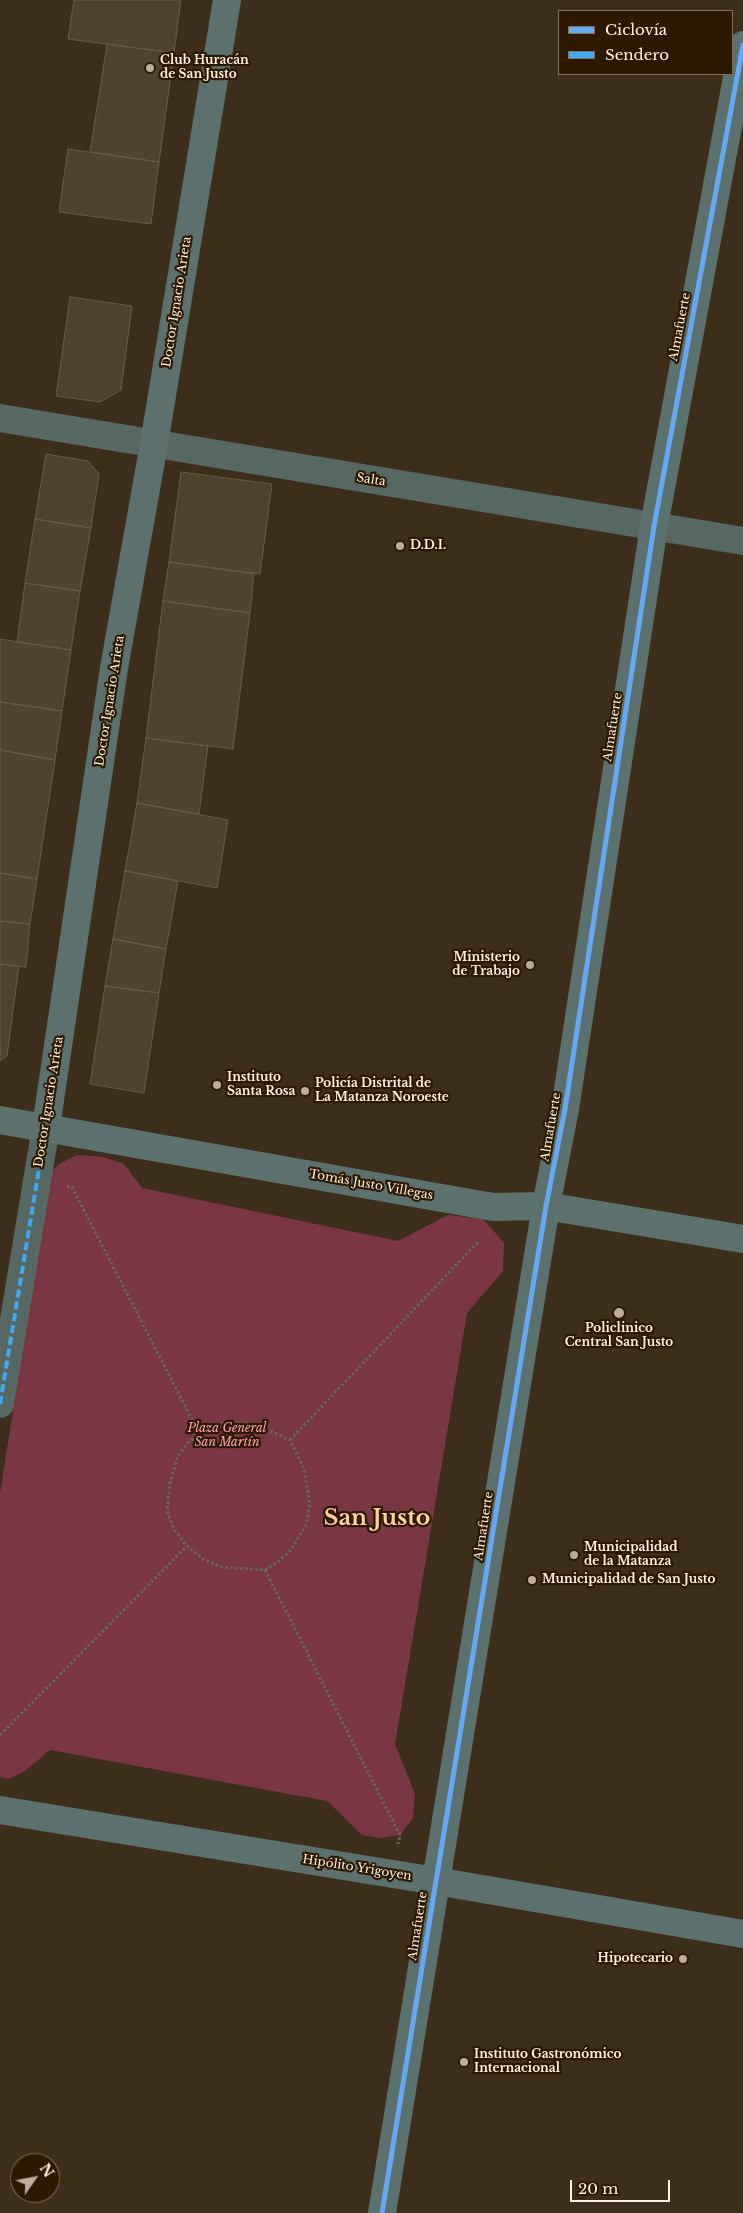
<!DOCTYPE html>
<meta charset="utf-8">
<style>
body{margin:0}
#map{position:relative;width:743px;height:2213px;overflow:hidden;background:#3d2e1b;font-family:"Libre Baskerville",serif}
canvas{display:block}
.legend{position:absolute;left:558px;top:10px;width:175px;height:65px;box-sizing:border-box;background:#2d1800;border:1px solid #806f5b;margin:0;padding:6px 9px;list-style:none;font-size:15px;color:#fdf1e4}
.legend li{display:flex;align-items:center;gap:10px;height:25px}
.legend b{width:25px;border:1px solid #806f5b}
.north{position:absolute;left:10px;top:2153px;width:50px;height:50px;box-sizing:border-box;background:#2d1800;border:1px solid #806f5b;border-radius:50%;rotate:57deg;font-size:14px;font-weight:700;line-height:20px;text-align:center;color:#fdf1e4}
.north::after{content:'';display:block;margin:auto;width:18px;height:22px;background:#baad9e;clip-path:polygon(50% 0,100% 100%,50% 72%,0 100%)}
.scale{position:absolute;left:570px;top:2180px;width:100px;height:22px;box-sizing:border-box;border:2px solid #fdf1e4;border-top:0;padding-left:6px;font-size:15px;line-height:18px;white-space:nowrap;color:#fdf1e4;-webkit-text-stroke:4px #2d1800;paint-order:stroke}
</style>
<div id="map">
<canvas width="743" height="2213"></canvas>
<ul class="legend">
<li><b style="height:6px;background:#66a8f1"></b>Ciclovía</li>
<li><b style="height:6px;background:#3fa9f5"></b>Sendero</li>
</ul>
<div class="north">N</div>
<div class="scale">20 m</div>
</div>
<script>
const ctx = document.querySelector('canvas').getContext('2d');
ctx.lineJoin = 'round';
function fill(path, color) {
  ctx.fillStyle = color;
  ctx.fill(path, 'evenodd');
}
function poly(rows) {
  const path = new Path2D();
  for (const r of rows) {
    path.moveTo(r[0], r[1]);
    for (let i = 2; i < r.length; i += 2) path.lineTo(r[i], r[i + 1]);
  }
  return path;
}
function stroke(path, color, width, dash) {
  ctx.strokeStyle = color;
  ctx.lineWidth = width;
  ctx.lineCap = dash ? 'butt' : 'round';
  ctx.setLineDash(dash || []);
  ctx.stroke(path);
}
function write(font, color, halo, rows, align = 'center') {
  ctx.font = font + ' "Libre Baskerville",serif';
  ctx.lineWidth = 4.5;
  ctx.setLineDash([]);
  ctx.textBaseline = 'middle';
  ctx.strokeStyle = halo;
  ctx.fillStyle = color;
  for (const [text, x, y, turn = 0] of rows) {
    ctx.save();
    ctx.translate(x, y);
    ctx.rotate((+turn || 0) * Math.PI / 180);
    ctx.textAlign = isNaN(turn) ? turn : align;
    if (halo) ctx.strokeText(text, 0, 0);
    ctx.fillText(text, 0, 0);
    ctx.restore();
  }
}
const green = poly([
 [77,1155,103,1157,124,1164,142,1188,398,1241,448,1215,483,1219,504,1243,503,1271,467,1313,395,1744,415,1794,413,1818,400,1835,380,1838,362,1835,327,1801,50,1750,25,1771,9,1779,0,1777,0,1493,46,1202,47,1179,57,1165]
]);
const building = poly([
 [74,0,181,0,174,53,68,39,74,0],
 [107,44,174,53,159,162,90,152,107,44],
 [68,149,159,162,151,224,59,212,68,149],
 [70,297,132,306,121,390,100,402,56,396,70,297],
 [46,454,88,461,99,474,91,528,35,519,46,454],
 [181,472,272,484,260,574,169,562,181,472],
 [35,519,91,528,80,591,25,583,35,519],
 [169,562,254,574,250,613,163,601,169,562],
 [25,583,80,591,71,650,17,642,25,583],
 [163,601,250,613,233,749,146,738,163,601],
 [0,639,71,650,62,711,0,702,0,639],
 [0,702,62,711,55,760,0,750,0,702],
 [146,738,208,746,199,814,137,803,146,738],
 [0,750,55,760,37,879,0,873,0,750],
 [137,803,228,820,217,888,125,871,137,803],
 [125,871,178,881,166,949,113,939,125,871],
 [0,873,37,879,30,924,0,921,0,873],
 [0,921,30,924,26,967,0,964,0,921],
 [113,939,166,949,159,993,105,986,113,939],
 [0,964,19,966,7,1056,0,1061,0,964],
 [105,986,159,993,144,1093,90,1084,105,986]
]);
const path = poly([
 [67,1186,72,1187,199,1433],
 [227,1422,258,1425,290,1440,304,1469,310,1505,306,1525,291,1550,279,1561,265,1570,220,1567,203,1559,187,1546,174,1529,167,1511,170,1483,178,1456,188,1443,199,1433,213,1426,227,1422],
 [290,1440,478,1242],
 [265,1570,400,1835,398,1844],
 [0,1735,187,1546]
]);
const street = poly([
 [0,418,743,541],
 [0,1404,46,1127]
]);
const secondary = poly([
 [0,1120,493,1207,546,1206,743,1239],
 [46,1127,114,668,154,444,227,0],
 [0,1810,436,1881,743,1934],
 [382,2213,546,1206,565,1109,654,526,743,45]
]);
const quiet = poly([
 [0,1404,46,1127]
]);
const cycleway = poly([
 [382,2213,546,1206,565,1109,654,526,743,45]
]);
const markers = [
 [150,68,5,"#baad9e"],
 [400,546,5,"#baad9e"],
 [530,965,5,"#baad9e"],
 [217,1085,5,"#baad9e"],
 [305,1091,5,"#baad9e"],
 [619,1313,6,"#baad9e"],
 [574,1555,5,"#baad9e"],
 [532,1580,5,"#baad9e"],
 [683,1959,5,"#baad9e"],
 [464,2062,5,"#baad9e"]
];
const poiNames = [
 ["Club Huracán",160,61],
 ["de San Justo",160,75],
 ["D.D.I.",410,546],
 ["Ministerio",520,958,"right"],
 ["de Trabajo",520,972,"right"],
 ["Instituto",227,1078],
 ["Santa Rosa",227,1092],
 ["Policía Distrital de",315,1084],
 ["La Matanza Noroeste",315,1098],
 ["Policlinico",619,1329,"center"],
 ["Central San Justo",619,1343,"center"],
 ["Municipalidad",584,1548],
 ["de la Matanza",584,1562],
 ["Municipalidad de San Justo",542,1580],
 ["Hipotecario",673,1959,"right"],
 ["Instituto Gastronómico",474,2055],
 ["Internacional",474,2069]
];
const streetNames = [
 ["Doctor Ignacio Arieta",177,302,-81],
 ["Almafuerte",680,327,-79],
 ["Salta",371,480,9],
 ["Doctor Ignacio Arieta",110,701,-81],
 ["Almafuerte",613,727,-81],
 ["Doctor Ignacio Arieta",49,1102,-81],
 ["Almafuerte",551,1127,-80],
 ["Tomás Justo Villegas",371,1185,10],
 ["Almafuerte",484,1526,-81],
 ["Hipólito Yrigoyen",357,1868,9],
 ["Almafuerte",418,1926,-81]
];
const parkNames = [
 ["Plaza General",227,1429],
 ["San Martín",227,1443]
];
const townNames = [
 ["San Justo",377,1519]
];
fill(green, '#7a3643');
fill(building, '#514230');
stroke(building, '#6a5944', 1);
stroke(path, '#64675e', 3, [2.5, 2.5]);
stroke(street, '#576762', 28);
stroke(secondary, '#5c716d', 28);
stroke(quiet, '#3fa9f5', 4, [8, 4]);
stroke(cycleway, '#66a8f1', 5);
for (const [x, y, r, color] of markers) {
  const dot = new Path2D();
  dot.arc(x, y, r, 0, 2 * Math.PI);
  ctx.fillStyle = color;
  ctx.fill(dot);
  stroke(dot, '#2d1800', 2);
}
write('bold 12px', '#fdf1e4', '#2d1800', poiNames, 'left');
write('12px', '#fdf1e4', '#2d1800', streetNames);
write('italic 12px', '#fda6b6', '#2d1800', parkNames);
write('bold 22px', '#ffd09f', '#2d1800', townNames);
</script>
